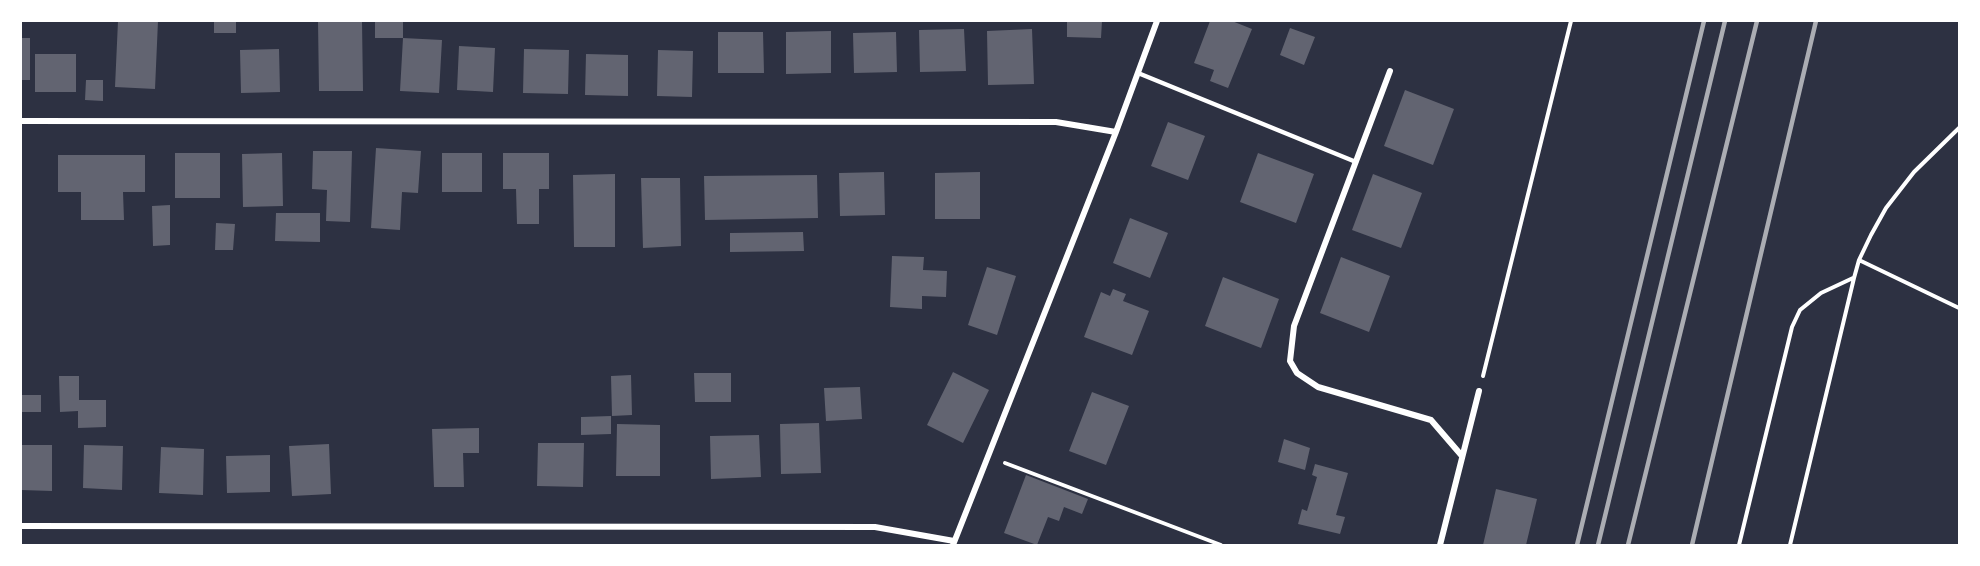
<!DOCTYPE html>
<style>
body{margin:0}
#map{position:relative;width:1980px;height:566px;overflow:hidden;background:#2d3142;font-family:"Asap Condensed",sans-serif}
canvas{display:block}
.frame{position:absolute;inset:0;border:22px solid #fff;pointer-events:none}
</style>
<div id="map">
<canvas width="1980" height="566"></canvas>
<div class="frame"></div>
</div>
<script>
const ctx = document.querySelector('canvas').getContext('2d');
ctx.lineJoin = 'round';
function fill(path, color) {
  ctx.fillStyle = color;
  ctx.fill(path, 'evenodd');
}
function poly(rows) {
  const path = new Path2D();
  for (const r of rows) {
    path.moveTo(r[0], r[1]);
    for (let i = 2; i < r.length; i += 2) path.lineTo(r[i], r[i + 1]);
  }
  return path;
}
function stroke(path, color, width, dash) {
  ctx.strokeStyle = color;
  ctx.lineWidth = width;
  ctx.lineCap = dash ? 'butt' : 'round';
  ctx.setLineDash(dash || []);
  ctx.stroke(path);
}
const building = poly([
 [118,21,158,21,155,89,115,87],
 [214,21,236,21,236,33,214,33],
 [318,21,362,21,363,91,319,91],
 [375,21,403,21,403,38,375,38],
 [1067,21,1102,21,1101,38,1067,37],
 [1210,21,1232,21,1252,29,1228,88,1210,81,1214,70,1194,63],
 [1290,28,1315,37,1304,65,1280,55],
 [964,29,966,71,920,72,919,30],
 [1032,29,1034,84,988,85,987,31],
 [831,31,831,73,786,74,786,32],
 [718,32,763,32,764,73,718,73],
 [896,32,897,72,854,73,853,33],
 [21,38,30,38,30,80,21,80],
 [403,38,442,40,439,93,400,91],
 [459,46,495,48,493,92,457,90],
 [279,49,280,92,241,93,240,50],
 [524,49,569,50,568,94,523,93],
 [658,50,693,51,692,97,657,96],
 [35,54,76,54,76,92,35,92],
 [586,54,628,55,628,96,585,95],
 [86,80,103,80,103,101,85,100],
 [1405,90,1454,109,1433,165,1384,146],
 [1168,122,1205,136,1188,180,1151,166],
 [376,148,421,151,418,193,402,192,400,230,371,228],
 [313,151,352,151,350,222,326,221,327,190,312,189],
 [175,153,220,153,220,198,175,198],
 [282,153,283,206,243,207,242,154],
 [442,153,482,153,482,192,442,192],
 [503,153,549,153,549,189,539,189,539,224,517,224,516,189,503,189],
 [1258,153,1314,174,1296,223,1240,202],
 [58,155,145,155,145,192,123,192,124,220,81,220,81,192,58,192],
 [884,172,885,215,840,216,839,173],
 [980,172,980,219,935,219,935,173],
 [615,174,615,247,574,247,573,175],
 [1373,174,1422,193,1401,248,1352,230],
 [817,175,818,218,705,220,704,176],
 [641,178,680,178,681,246,643,248],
 [170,205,170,245,153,246,152,206],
 [276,213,320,213,320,242,275,241],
 [1130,218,1168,233,1150,278,1113,263],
 [216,223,235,224,233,250,215,250],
 [803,232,804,251,730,252,730,233],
 [892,256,924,257,923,270,947,271,946,297,922,296,922,309,890,307],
 [1341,257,1390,276,1369,332,1320,313],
 [987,267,1016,276,997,335,968,325],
 [1223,277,1279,299,1261,348,1205,326],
 [1113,289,1126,294,1123,301,1149,311,1132,355,1084,337,1101,292,1110,296],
 [953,372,989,390,963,443,927,425],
 [694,373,731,373,731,402,695,402],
 [631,375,632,415,612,416,611,376],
 [59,376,79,376,79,400,106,400,106,427,78,428,78,411,60,412],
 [860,387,862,419,826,421,824,388],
 [1092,392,1129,406,1106,465,1069,451],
 [21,395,41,395,41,412,21,412],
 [611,416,611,434,581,435,581,417],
 [819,423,821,473,781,474,780,424],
 [617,424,660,425,660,476,616,476],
 [479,428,479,453,463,453,464,487,434,487,432,429],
 [759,435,761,477,711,479,710,436],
 [1284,439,1310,448,1305,470,1278,462],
 [538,443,584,443,583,487,537,486],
 [329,444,331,494,292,496,289,446],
 [21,445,52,445,52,491,21,490],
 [84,445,123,446,122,490,83,488],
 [161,447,204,449,203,495,159,493],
 [270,455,270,492,227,493,226,456],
 [1315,464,1348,473,1336,515,1345,517,1340,534,1298,524,1302,509,1307,511,1317,477,1312,475],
 [1026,475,1088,499,1082,514,1064,507,1059,521,1048,517,1037,545,1004,533],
 [1496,489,1537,499,1526,545,1483,545]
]);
const path = poly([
 [1859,260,1959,308],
 [1483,376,1571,21],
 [1005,463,1221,545],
 [1739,545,1792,327,1800,310,1821,293,1853,278],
 [1790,545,1854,278,1859,260,1871,235,1886,208,1914,172,1959,128]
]);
const service = poly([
 [1138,73,1356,162]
]);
const minor = poly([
 [1390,71,1294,326,1290,361,1297,373,1318,387,1431,420,1462,456],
 [21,121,1056,122,1116,132],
 [21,526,875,527,954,541],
 [953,545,1116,132,1157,21],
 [1440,545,1479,391]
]);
const rail = poly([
 [1577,545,1704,21],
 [1598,545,1725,21],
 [1628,545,1757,21],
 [1692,545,1816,21]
]);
fill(building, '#626471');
stroke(path, '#fff', 4);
stroke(service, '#fff', 4.5);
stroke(minor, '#fff', 6);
stroke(rail, '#abadb3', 4.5);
</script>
